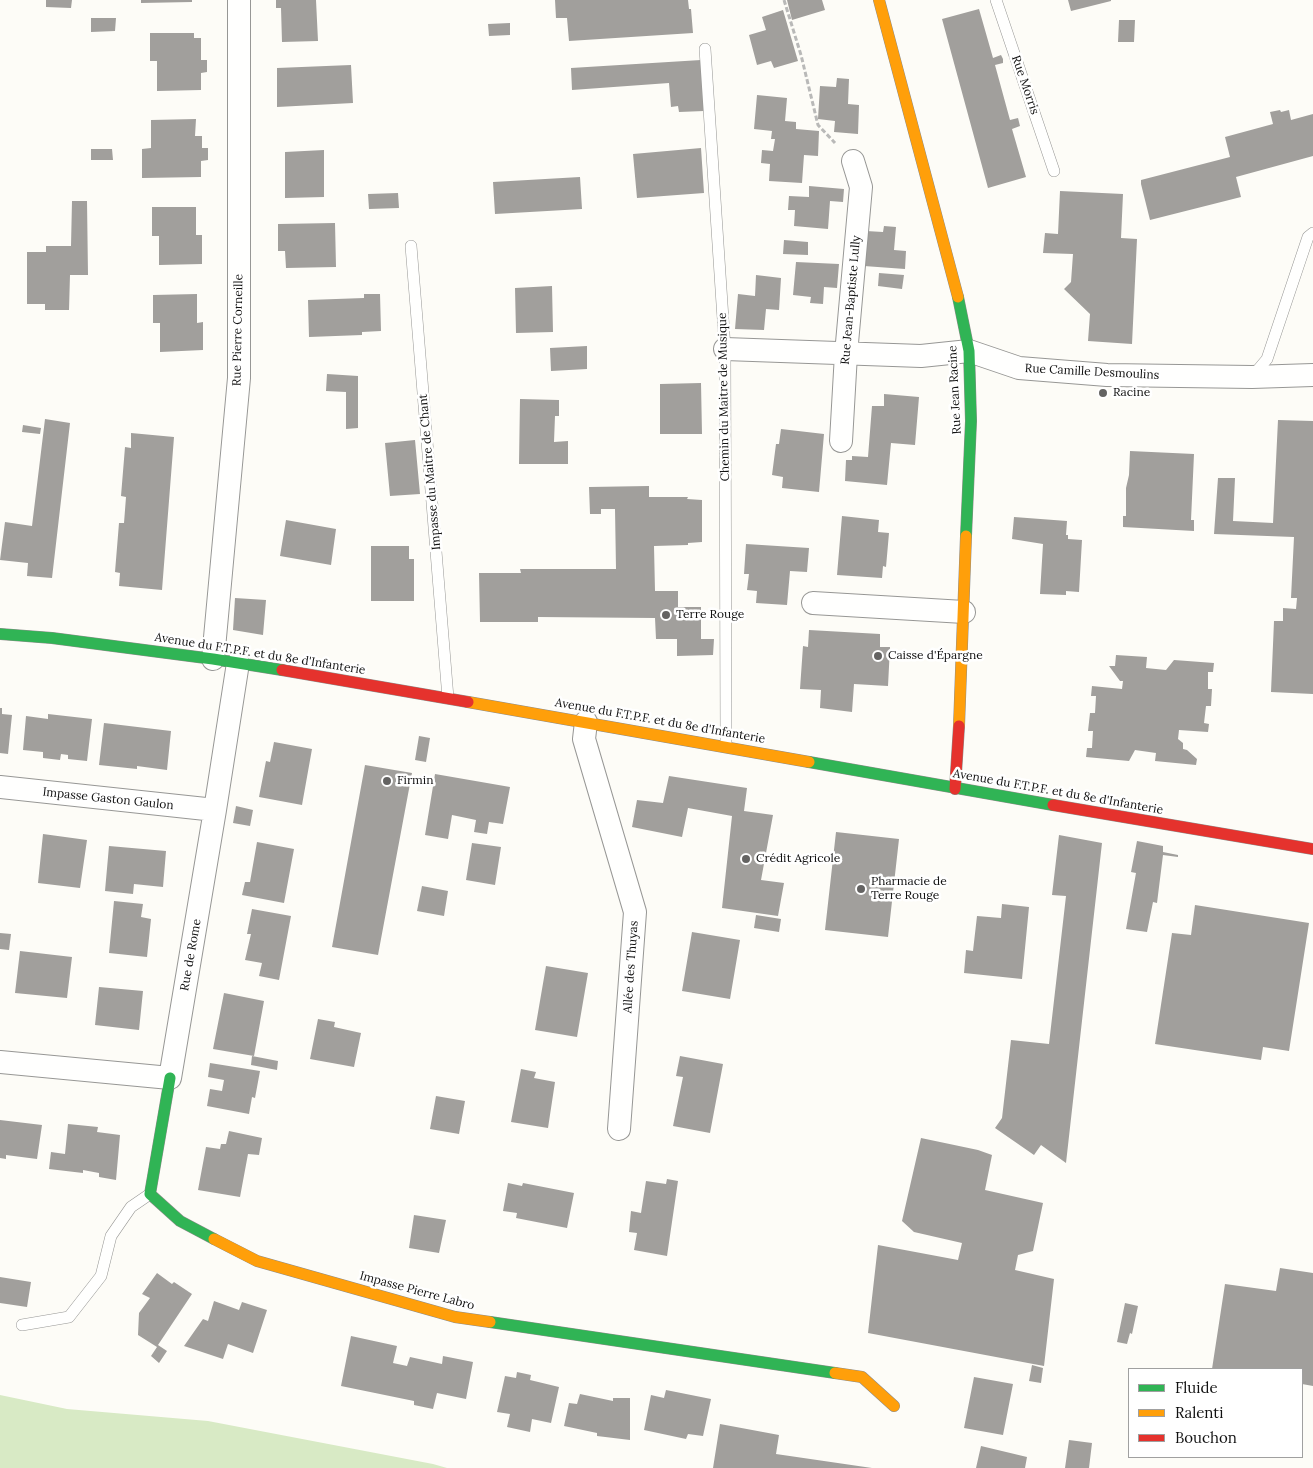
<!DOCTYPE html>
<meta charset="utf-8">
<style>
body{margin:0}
#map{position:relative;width:1313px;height:1468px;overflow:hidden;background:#fdfcf7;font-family:Lora,serif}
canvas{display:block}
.legend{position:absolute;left:1128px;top:1368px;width:175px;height:90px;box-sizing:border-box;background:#fff;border:1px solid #a0a0a0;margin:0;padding:6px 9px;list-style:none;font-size:15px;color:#111}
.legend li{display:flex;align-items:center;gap:10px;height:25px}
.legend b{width:25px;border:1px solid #a0a0a0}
</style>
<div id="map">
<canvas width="1313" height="1468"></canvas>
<ul class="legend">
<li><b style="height:6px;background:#30b455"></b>Fluide</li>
<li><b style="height:6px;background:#ff9f0a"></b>Ralenti</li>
<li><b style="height:6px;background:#e5322d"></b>Bouchon</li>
</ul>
</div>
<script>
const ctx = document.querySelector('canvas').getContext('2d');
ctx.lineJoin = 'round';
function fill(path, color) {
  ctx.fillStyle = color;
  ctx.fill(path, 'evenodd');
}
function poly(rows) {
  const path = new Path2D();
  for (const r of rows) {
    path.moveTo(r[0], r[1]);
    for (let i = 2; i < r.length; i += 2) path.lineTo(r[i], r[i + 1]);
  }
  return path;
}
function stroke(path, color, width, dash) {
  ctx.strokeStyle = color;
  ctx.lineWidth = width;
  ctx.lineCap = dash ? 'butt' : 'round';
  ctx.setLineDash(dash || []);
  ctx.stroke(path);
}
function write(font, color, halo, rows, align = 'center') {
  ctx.font = font + ' Lora,serif';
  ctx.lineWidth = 5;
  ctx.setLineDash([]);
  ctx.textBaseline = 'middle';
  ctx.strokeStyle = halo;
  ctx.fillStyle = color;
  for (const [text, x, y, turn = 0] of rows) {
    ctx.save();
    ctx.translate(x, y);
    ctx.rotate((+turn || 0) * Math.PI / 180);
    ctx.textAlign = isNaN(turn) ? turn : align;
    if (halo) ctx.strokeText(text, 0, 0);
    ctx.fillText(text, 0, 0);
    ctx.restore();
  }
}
const forest = poly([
 [0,1395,67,1409,208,1421,433,1464,447,1468,0,1468]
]);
const building = poly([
 [46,0,72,0,71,8,46,7],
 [141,0,192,0,192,2,141,3],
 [276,0,316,0,318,41,282,42,281,8,276,8],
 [555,0,688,0,689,9,691,9,693,33,569,41,567,18,556,18],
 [787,0,822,0,825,10,792,20],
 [1068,0,1111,0,1111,1,1071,11],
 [979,9,993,58,1001,55,1003,59,1003,63,995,65,1010,120,1018,118,1020,126,1012,129,1026,177,988,188,942,19],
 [783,10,798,61,774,68,771,61,757,65,749,35,766,30,762,17],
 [91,18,116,18,115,31,91,32],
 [1119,20,1135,20,1134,42,1118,42],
 [510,23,510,35,489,36,488,24],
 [150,33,194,33,194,38,201,38,201,60,207,60,207,72,201,73,201,90,157,91,157,61,150,61],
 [701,60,704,111,679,112,678,106,671,107,669,83,572,90,571,68],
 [351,65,353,103,277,107,277,68],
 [837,78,849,79,848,104,859,105,858,134,834,132,835,121,818,119,820,86,836,87],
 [757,95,787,98,785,121,796,122,796,129,819,131,818,156,804,155,802,183,769,181,770,164,761,163,762,150,773,151,775,139,771,139,772,131,754,129],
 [1280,110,1281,112,1289,110,1291,120,1313,114,1313,156,1236,177,1241,197,1150,220,1141,184,1141,180,1230,157,1225,137,1273,124,1270,112],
 [196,119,195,136,202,136,202,148,208,148,208,160,201,161,201,177,142,178,142,149,151,148,151,120],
 [701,148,704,193,637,198,633,154],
 [91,149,112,149,113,160,91,160],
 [324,150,324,197,285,198,285,152],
 [580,177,582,209,495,214,493,182],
 [809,186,844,189,843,202,830,201,828,229,794,226,795,210,788,210,789,196,809,197],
 [1060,191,1123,194,1121,238,1137,239,1132,344,1088,341,1090,314,1064,289,1071,282,1073,254,1043,253,1045,233,1058,234],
 [398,193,399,208,369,209,368,194],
 [72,201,87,201,88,275,70,275,69,310,45,310,45,304,27,304,27,252,46,252,46,246,71,246],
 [152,207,196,207,196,235,202,235,202,264,159,265,159,236,152,236],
 [335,223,336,267,286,268,285,251,278,251,278,224],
 [884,226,896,227,894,250,906,251,905,269,864,266,866,231,883,232],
 [784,240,808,242,808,255,783,254],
 [796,262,839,264,837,288,824,287,823,304,810,303,811,297,793,295],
 [879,273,904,275,902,289,878,286],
 [756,275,781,278,779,310,766,309,764,330,735,329,738,294,755,296],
 [552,286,553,332,516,333,515,288],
 [197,294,197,323,203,322,203,350,160,352,160,323,153,323,153,295],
 [364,294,380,294,381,331,362,332,362,335,309,337,308,300,364,298],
 [587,346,587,369,551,371,550,348],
 [327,374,358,376,358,428,346,429,346,392,326,391],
 [701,383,702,434,660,434,660,384],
 [884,394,919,397,915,445,891,443,887,485,845,481,846,460,852,460,852,456,868,457,872,406,884,406],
 [520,399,559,400,559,416,555,416,554,442,568,441,568,464,519,464],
 [45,419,70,423,52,578,27,576,28,563,0,560,5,522,32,526],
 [1278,420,1313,421,1313,694,1271,692,1274,621,1283,621,1283,608,1296,609,1297,598,1291,598,1294,537,1214,534,1218,478,1235,478,1233,521,1273,523],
 [23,425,41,428,40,434,22,432],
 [781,429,824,434,819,492,782,488,783,477,772,475,776,444,779,444],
 [131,433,174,437,162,590,119,586,120,573,115,572,119,523,124,523,126,497,121,496,125,447,131,448],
 [415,440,420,494,390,496,385,443],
 [1130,451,1194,454,1191,520,1194,520,1194,531,1123,527,1123,516,1126,516,1126,488,1129,475],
 [649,486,649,497,688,497,687,499,702,500,702,542,688,543,688,545,654,546,655,591,678,591,678,607,701,607,701,639,714,639,713,655,677,656,677,639,656,639,655,618,538,617,538,622,480,622,479,573,521,573,520,569,616,569,615,509,601,509,601,514,590,514,589,487],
 [842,516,879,520,878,532,889,533,886,567,883,566,882,578,837,575],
 [1014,517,1067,521,1066,535,1068,535,1068,539,1082,540,1079,592,1066,591,1066,595,1040,594,1043,544,1012,539],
 [286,520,336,529,331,565,280,556],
 [746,544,809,548,807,572,790,571,787,605,756,603,757,591,747,590,749,574,744,574],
 [371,546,409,546,409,559,414,559,414,601,371,601],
 [235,598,266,600,263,635,233,630],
 [809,630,880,634,880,647,890,647,888,686,854,684,852,712,820,708,821,690,800,689,803,646,808,647],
 [1116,655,1147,657,1146,668,1166,670,1174,660,1214,663,1213,672,1208,672,1208,689,1212,689,1211,706,1206,706,1204,723,1209,724,1208,732,1179,730,1178,739,1183,743,1183,749,1187,750,1197,759,1196,765,1155,761,1156,753,1135,750,1129,761,1086,757,1087,748,1092,748,1093,731,1088,731,1090,713,1095,713,1096,696,1091,696,1092,686,1122,689,1123,681,1120,681,1109,666,1115,666],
 [0,708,2,708,2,714,12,715,8,754,0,753],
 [48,714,92,719,87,761,68,759,68,755,61,754,60,760,43,758,43,752,23,750,26,716,48,719],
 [104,723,171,731,167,770,137,766,137,769,99,765],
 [419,736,430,738,426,762,415,760],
 [274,742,312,749,302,805,259,797,266,761,270,762],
 [365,765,412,773,378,955,332,947],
 [435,774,510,787,503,824,489,822,487,834,474,832,476,820,452,815,448,839,425,835],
 [669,776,747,788,744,811,773,815,761,880,784,883,778,916,722,908,732,816,688,808,682,837,632,827,637,800,663,803],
 [236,806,253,810,250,826,233,823],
 [836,832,899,839,888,937,825,930],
 [43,834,87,840,80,888,38,883],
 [1059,835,1102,843,1066,1163,1041,1145,1034,1155,995,1128,1002,1118,1011,1040,1049,1044,1066,896,1052,895],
 [1137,841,1163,846,1163,852,1178,855,1178,857,1163,855,1157,903,1153,902,1147,932,1126,929,1136,873,1131,872],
 [257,842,294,849,284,903,242,895,245,882,250,882],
 [472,843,501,847,495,885,466,880],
 [109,846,166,851,163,887,134,884,133,894,105,891],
 [422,886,448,891,444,916,417,911],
 [114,901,143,904,141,917,151,919,147,957,109,953],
 [1002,904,1029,907,1022,979,964,973,966,950,973,951,977,916,1001,918],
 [1195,905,1309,923,1289,1051,1263,1047,1261,1060,1155,1044,1172,933,1191,935],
 [252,909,291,916,279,980,259,976,262,963,245,960,251,934,247,934],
 [756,915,781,919,779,932,754,928],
 [692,932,740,940,730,999,682,991],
 [0,933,11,934,9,950,0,949],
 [20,951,72,957,67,998,15,993],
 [546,966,588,973,577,1037,535,1030],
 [99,987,143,991,139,1030,95,1025],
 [224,993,264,1001,254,1056,213,1049],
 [318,1019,335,1022,334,1027,361,1033,354,1067,310,1059],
 [252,1056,278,1061,277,1070,251,1065],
 [680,1056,723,1064,710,1133,673,1126,683,1077,676,1076],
 [210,1063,260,1071,255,1098,252,1097,249,1114,207,1106,210,1089,222,1091,224,1080,208,1077],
 [521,1069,536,1072,534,1078,555,1082,548,1128,511,1122],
 [436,1096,465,1101,459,1134,430,1129],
 [0,1120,42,1125,37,1159,6,1155,6,1159,0,1158],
 [68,1124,98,1127,97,1132,120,1135,116,1180,99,1177,99,1173,83,1170,83,1173,49,1169,51,1152,65,1154],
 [229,1131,262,1138,259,1155,248,1154,240,1197,198,1190,206,1147,220,1149,221,1144,226,1144],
 [921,1138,978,1150,992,1155,985,1190,1043,1203,1033,1251,1018,1255,1015,1270,1054,1279,1044,1366,868,1333,878,1245,958,1260,962,1243,914,1232,902,1221],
 [667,1179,678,1181,667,1256,634,1250,637,1233,629,1232,631,1211,641,1213,646,1181,666,1184],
 [508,1183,522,1186,523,1183,574,1193,567,1228,516,1218,517,1213,503,1211],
 [414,1215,446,1220,439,1253,409,1248],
 [1280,1268,1313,1273,1313,1386,1302,1384,1302,1369,1212,1369,1225,1284,1276,1291],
 [157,1273,172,1284,174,1282,192,1294,158,1345,167,1351,159,1363,151,1356,157,1347,138,1335,139,1313,150,1298,142,1294],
 [0,1277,31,1282,27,1307,0,1303],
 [214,1301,239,1310,242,1302,267,1310,253,1353,228,1344,223,1359,184,1346,203,1319,208,1321],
 [1125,1303,1138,1306,1132,1334,1130,1333,1127,1344,1117,1342],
 [351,1336,397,1346,393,1363,407,1366,410,1357,442,1364,443,1356,473,1362,466,1399,437,1393,433,1409,414,1405,414,1401,341,1386],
 [1032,1365,1043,1368,1041,1383,1029,1381],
 [517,1372,531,1375,530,1380,559,1387,551,1423,532,1419,530,1432,507,1427,510,1414,497,1412,505,1376,516,1378],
 [974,1377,1013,1384,1003,1435,964,1428],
 [666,1390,711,1399,703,1436,688,1434,686,1439,644,1430,651,1395,664,1398],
 [580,1394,613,1401,613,1398,630,1398,630,1440,597,1436,597,1433,564,1426,569,1403,577,1404],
 [720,1424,779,1435,776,1454,872,1468,713,1468],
 [1069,1440,1092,1443,1089,1468,1065,1468],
 [981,1446,1027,1457,1025,1468,976,1468]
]);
const path = poly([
 [784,0,801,55,818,125,835,143]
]);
const lane = poly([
 [996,0,1054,171],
 [705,49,725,349,726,746],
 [411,246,448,698],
 [1252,377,1267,359,1308,237,1313,233],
 [22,1325,69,1317,101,1276,111,1236,131,1207,150,1194]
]);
const street = poly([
 [725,349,921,356,969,351,1019,368,1107,375,1252,377,1313,375],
 [841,441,846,354,861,187,853,161],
 [813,603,964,612],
 [213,659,239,378,239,0],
 [586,722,584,739,635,912,619,1129],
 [0,787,215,810],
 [0,1062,170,1078,215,810,238,663]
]);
const fast = poly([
 [958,297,969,351,971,421,966,536],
 [0,634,52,638,213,659,282,670],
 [809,762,1053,805],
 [170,1078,150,1194,180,1221,214,1239],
 [490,1322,835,1373]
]);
const slow = poly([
 [879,0,958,297],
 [468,702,809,762],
 [959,726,966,536],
 [214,1239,257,1261,455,1317,490,1322],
 [835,1373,862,1377,894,1406]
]);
const jam = poly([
 [282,670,468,702],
 [955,789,959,726],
 [1053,805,1313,849]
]);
const markers = [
 [1103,393,5,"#646362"],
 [666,615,5,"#646362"],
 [878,656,5,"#646362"],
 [387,781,5,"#646362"],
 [746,859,5,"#646362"],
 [861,889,5,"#646362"]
];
const streetNames = [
 ["Rue Morris",1025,85,71],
 ["Rue Jean-Baptiste Lully",851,300,-85],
 ["Rue Pierre Corneille",238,330,-89],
 ["Rue Camille Desmoulins",1092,372,3],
 ["Rue Jean Racine",955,390,-93],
 ["Chemin du Maitre de Musique",724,397,-91],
 ["Impasse du Maitre de Chant",430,472,-95],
 ["Avenue du F.T.P.F. et du 8e d'Infanterie",260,654,9],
 ["Avenue du F.T.P.F. et du 8e d'Infanterie",660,721,10],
 ["Avenue du F.T.P.F. et du 8e d'Infanterie",1058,792,10],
 ["Impasse Gaston Gaulon",108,799,6],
 ["Rue de Rome",191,955,-80],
 ["Allée des Thuyas",631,967,-86],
 ["Impasse Pierre Labro",417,1291,15]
];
const poiNames = [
 ["Racine",1113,393],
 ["Terre Rouge",676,615],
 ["Caisse d'Épargne",888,656],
 ["Firmin",397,781],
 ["Crédit Agricole",756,859],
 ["Pharmacie de",871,882],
 ["Terre Rouge",871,896]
];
fill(forest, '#d8eac5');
fill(building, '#a19f9c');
stroke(lane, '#979795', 12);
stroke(street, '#979795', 24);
stroke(fast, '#8e8d8b', 12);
stroke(slow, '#8e8d8b', 12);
stroke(jam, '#8e8d8b', 12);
stroke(path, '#b9b9b8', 3, [5, 2.5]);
stroke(lane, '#fffffe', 11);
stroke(street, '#fffffe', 22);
stroke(fast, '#30b455', 11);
stroke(slow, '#ff9f0a', 11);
stroke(jam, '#e5322d', 11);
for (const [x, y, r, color] of markers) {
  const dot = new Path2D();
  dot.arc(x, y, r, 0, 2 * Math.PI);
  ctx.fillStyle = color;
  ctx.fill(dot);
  stroke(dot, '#fff', 2);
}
write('12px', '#111', '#fff', streetNames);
write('12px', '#111', '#fff', poiNames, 'left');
</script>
